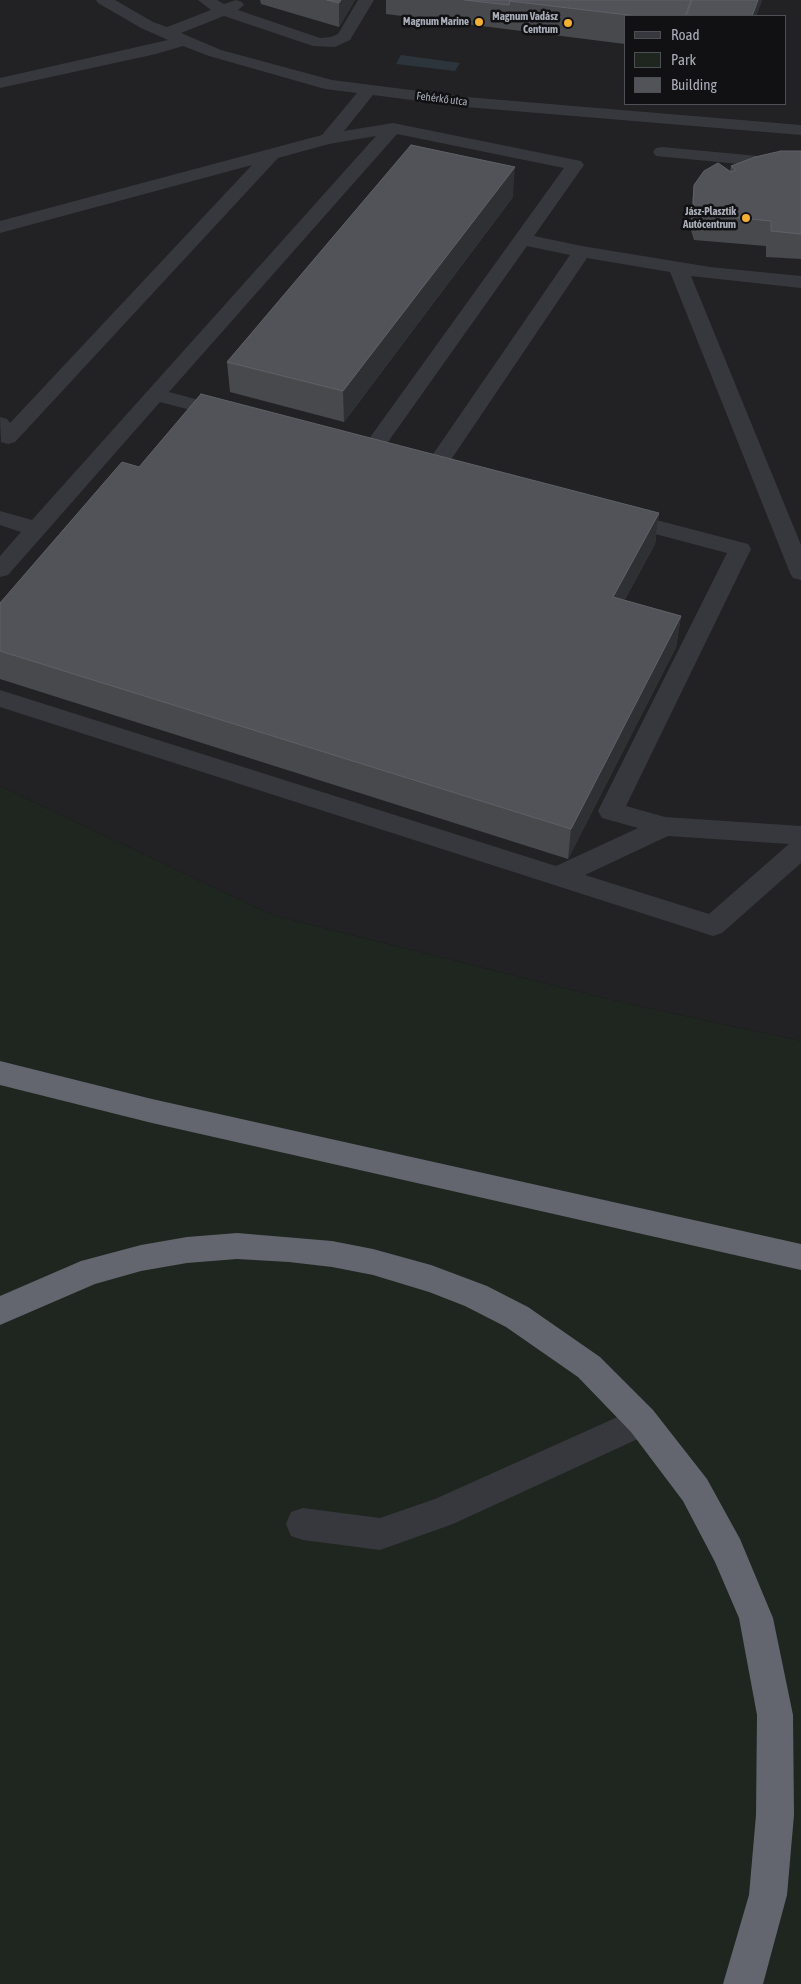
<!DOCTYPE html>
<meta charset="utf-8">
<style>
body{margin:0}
#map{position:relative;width:801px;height:1984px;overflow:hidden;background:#161618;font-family:"Asap Condensed",sans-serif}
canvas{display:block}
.legend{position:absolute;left:624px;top:15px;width:162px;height:90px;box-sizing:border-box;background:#111113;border:1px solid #4d4f55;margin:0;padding:6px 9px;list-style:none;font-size:15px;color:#a8adb8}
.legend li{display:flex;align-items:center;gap:10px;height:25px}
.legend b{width:25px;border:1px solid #4d4f55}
</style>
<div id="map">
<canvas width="801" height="1984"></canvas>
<ul class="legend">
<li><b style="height:6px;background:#37383d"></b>Road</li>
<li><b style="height:14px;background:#1e261f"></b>Park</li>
<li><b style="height:14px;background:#525359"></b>Building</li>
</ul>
</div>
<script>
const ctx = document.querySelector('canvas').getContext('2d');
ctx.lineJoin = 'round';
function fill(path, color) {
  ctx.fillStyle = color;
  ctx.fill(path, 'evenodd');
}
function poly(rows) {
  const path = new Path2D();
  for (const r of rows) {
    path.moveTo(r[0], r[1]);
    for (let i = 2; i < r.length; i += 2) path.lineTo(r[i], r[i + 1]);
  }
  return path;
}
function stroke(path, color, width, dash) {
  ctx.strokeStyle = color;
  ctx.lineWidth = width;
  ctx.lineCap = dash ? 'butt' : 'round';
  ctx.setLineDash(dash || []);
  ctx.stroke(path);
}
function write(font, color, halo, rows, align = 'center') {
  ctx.font = font + ' "Asap Condensed",sans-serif';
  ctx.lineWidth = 5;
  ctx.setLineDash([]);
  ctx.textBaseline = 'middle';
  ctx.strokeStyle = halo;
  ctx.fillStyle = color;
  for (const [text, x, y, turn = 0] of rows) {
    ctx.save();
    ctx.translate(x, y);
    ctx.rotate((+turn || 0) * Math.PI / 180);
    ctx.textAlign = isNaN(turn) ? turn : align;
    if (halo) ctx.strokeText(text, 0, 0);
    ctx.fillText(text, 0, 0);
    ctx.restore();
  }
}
const built = poly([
 [0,0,801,0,801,1041,629,1004,272,915,0,786],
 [625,16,785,16,785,104,625,104]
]);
const green = poly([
 [0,786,272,915,629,1004,801,1041,801,1984,0,1984]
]);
const water = poly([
 [401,55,460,63,455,71,396,64]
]);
const minor = poly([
 [96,0,115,0,153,22,167,27,211,10,198,0,217,0,224,4,236,0,242,2,244,5,238,10,320,38,331,37,338,34,358,0,374,0,350,40,335,47,313,46,224,16,181,33,221,50,332,80,466,97,801,125,801,135,466,107,373,95,344,131,393,123,581,161,584,165,534,236,582,246,710,267,801,276,801,288,691,276,801,545,801,580,793,578,790,573,670,272,587,258,442,473,434,475,404,467,401,462,404,457,412,456,429,460,570,255,527,246,378,456,371,457,341,450,337,445,341,440,348,439,366,443,564,168,397,134,169,392,236,410,239,414,236,418,229,420,160,402,8,575,0,577,0,556,21,532,0,525,0,511,32,520,376,136,329,144,278,158,15,442,8,444,1,442,0,417,7,419,10,423,252,165,0,233,0,221,322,135,357,93,325,89,209,56,183,46,156,54,0,88,0,78,168,40,141,28,98,3,96,0],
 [662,147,801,160,801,170,656,156,653,152,656,148,662,147],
 [622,511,748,544,751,549,626,806,665,817,801,826,801,863,722,933,713,936,0,707,0,690,556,866,638,828,602,818,598,811,727,553,614,523,611,518,614,513,622,511],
 [668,836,789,844,709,914,585,875,668,836],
 [642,1406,653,1410,658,1421,653,1432,453,1524,380,1550,303,1540,291,1536,286,1524,291,1512,303,1508,380,1518,435,1499,642,1406]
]);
const highway = poly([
 [0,1061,152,1099,801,1244,801,1270,152,1123,0,1085,0,1061],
 [237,1233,332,1241,373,1249,431,1265,487,1286,528,1307,600,1357,653,1410,707,1479,740,1539,773,1618,793,1715,794,1815,787,1895,763,1984,723,1984,749,1895,756,1815,757,1715,739,1618,715,1562,683,1501,631,1432,578,1377,506,1327,465,1306,429,1292,373,1275,332,1267,289,1262,237,1259,187,1263,141,1271,95,1284,0,1325,0,1296,81,1261,141,1245,187,1237,237,1233]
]);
const wall = poly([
 [260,0,355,0,339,27,261,4],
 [386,0,762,0,756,16,625,16,625,44,386,14],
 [801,151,801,259,766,257,766,246,694,240,690,227,694,185,730,172,731,166],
 [513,197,344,422,230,392,227,362],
 [139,467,659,513,655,544,624,601,681,616,676,647,568,859,0,679,0,603]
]);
const shadedWall = poly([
 [341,0,355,0,339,27,339,3],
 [758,0,762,0,756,16,752,16],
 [515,167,513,197,344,422,343,391],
 [659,513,655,544,609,628,613,597],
 [681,616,676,647,568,859,571,829]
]);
const building = poly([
 [327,0,341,0,339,3,327,0],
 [465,0,510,0,509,5,465,0],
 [510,0,691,0,685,16,637,16,509,1,510,0],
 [692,0,758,0,752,16,686,16,692,0],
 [411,145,515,167,343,391,227,362,411,145],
 [781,151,801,151,801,234,771,231,771,221,697,214,693,202,694,185,704,171,718,163,731,172,736,170,731,166,755,157,781,151],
 [201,394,659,513,613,597,681,616,571,829,0,651,0,603,122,462,139,467,201,394]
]);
const markers = [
 [479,22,5,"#f2b134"],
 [568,23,5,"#f2b134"],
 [746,218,5,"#f2b134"]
];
const farPoinames = [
 ["Magnum Vadász",558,17],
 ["Centrum",558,30],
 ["Magnum Marine",469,22],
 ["Jász-Plasztik",736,212],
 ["Autócentrum",736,225]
];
const farStreetnames = [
 ["Fehérkő utca",442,99,7]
];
fill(built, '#222225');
fill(green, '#1e261f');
fill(water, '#2c353c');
fill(minor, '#37383d');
fill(highway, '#63666e');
fill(wall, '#47494d');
fill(shadedWall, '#2f3033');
fill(building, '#525359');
stroke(building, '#5f6168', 1);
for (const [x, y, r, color] of markers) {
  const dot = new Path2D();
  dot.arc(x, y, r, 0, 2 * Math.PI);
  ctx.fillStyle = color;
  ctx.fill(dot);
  stroke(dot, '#111113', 2);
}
write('bold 11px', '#a8adb8', '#111113', farPoinames, 'right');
write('11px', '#a8adb8', '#111113', farStreetnames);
</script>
